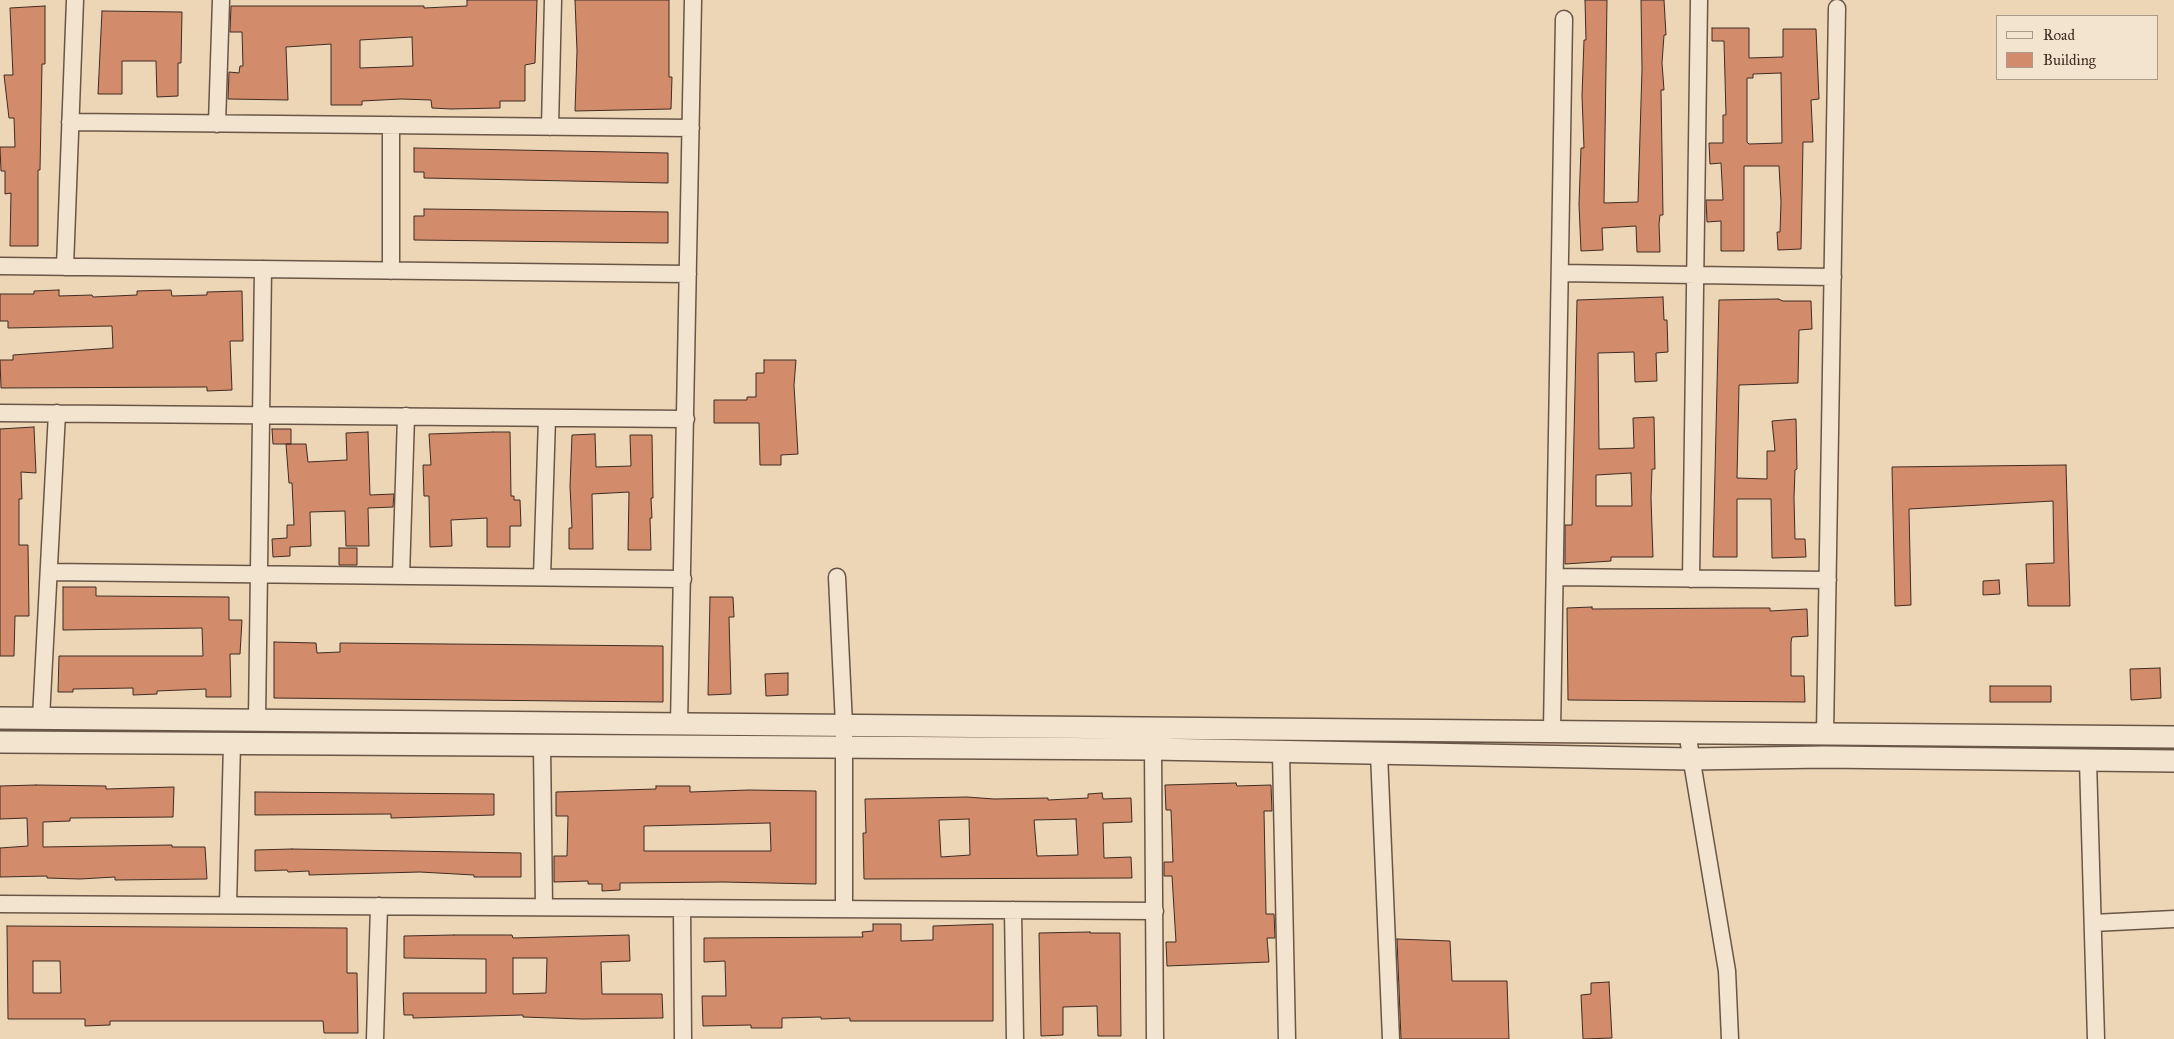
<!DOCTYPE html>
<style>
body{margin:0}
#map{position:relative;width:2174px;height:1039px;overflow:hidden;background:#edd6b5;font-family:"IM FELL Great Primer",serif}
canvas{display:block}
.legend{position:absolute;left:1996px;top:15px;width:162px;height:65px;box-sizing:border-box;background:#f3e4cf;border:1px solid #ab9a8a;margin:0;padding:6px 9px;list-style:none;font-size:15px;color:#3f2c22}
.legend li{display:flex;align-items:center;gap:10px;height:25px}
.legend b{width:25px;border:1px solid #ab9a8a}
</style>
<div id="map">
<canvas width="2174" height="1039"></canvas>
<ul class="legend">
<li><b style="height:6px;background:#f3e4cf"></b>Road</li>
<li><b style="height:14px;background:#d28b6b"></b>Building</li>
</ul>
</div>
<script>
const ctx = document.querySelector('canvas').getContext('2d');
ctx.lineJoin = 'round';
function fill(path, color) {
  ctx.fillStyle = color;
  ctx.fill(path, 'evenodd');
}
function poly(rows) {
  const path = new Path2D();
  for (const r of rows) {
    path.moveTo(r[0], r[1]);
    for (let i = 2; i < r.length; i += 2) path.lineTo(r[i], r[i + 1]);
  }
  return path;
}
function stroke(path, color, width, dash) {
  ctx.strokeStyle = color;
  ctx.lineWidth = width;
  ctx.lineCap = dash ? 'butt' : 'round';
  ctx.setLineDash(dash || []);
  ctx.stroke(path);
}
const building = poly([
 [467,0,537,0,535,63,525,65,525,101,500,101,500,108,451,109,432,108,431,100,401,99,362,101,362,105,331,105,331,44,286,47,288,100,228,99,229,72,239,73,240,66,243,66,242,32,230,32,231,6,424,6,424,8,467,6,467,0],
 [412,37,413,66,360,68,360,40,412,37],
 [575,0,669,0,669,77,672,77,671,109,575,111,577,51,575,0],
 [1585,0,1607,0,1604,203,1638,202,1642,69,1641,0,1664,0,1666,35,1664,35,1662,63,1664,90,1661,90,1663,215,1660,215,1659,224,1660,252,1637,252,1636,226,1602,228,1603,250,1581,251,1579,204,1581,148,1584,148,1582,96,1584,40,1586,40,1585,0],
 [45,6,45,64,42,64,40,170,38,170,38,246,10,246,11,193,5,194,5,171,1,171,0,147,15,147,14,118,9,118,4,75,13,75,10,8,45,6],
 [102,11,182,12,181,63,178,63,178,96,157,97,156,61,122,61,122,94,98,94,102,11],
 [1712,28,1749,28,1749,58,1783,57,1783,29,1816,29,1819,99,1811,100,1813,142,1803,142,1801,249,1778,250,1777,232,1780,232,1781,202,1779,166,1744,166,1744,251,1721,251,1721,221,1707,222,1706,200,1723,200,1721,163,1710,164,1709,143,1723,143,1723,115,1726,115,1724,41,1712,41,1712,28],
 [1781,73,1782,143,1749,144,1747,142,1747,78,1753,78,1753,74,1781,73],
 [414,148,668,153,668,183,424,178,424,172,414,172,414,148],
 [424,209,668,212,668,243,414,240,414,216,424,216,424,209],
 [59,290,59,296,92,295,93,297,137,295,137,291,171,290,172,296,207,295,207,292,242,291,243,341,230,341,232,390,207,391,207,387,1,388,0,360,13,360,13,355,113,348,112,326,8,328,8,321,0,321,0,294,34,294,34,291,59,290],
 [1663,297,1664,320,1667,320,1668,352,1656,353,1657,381,1635,382,1634,352,1598,353,1599,449,1634,448,1633,418,1654,417,1655,469,1652,469,1651,498,1653,557,1611,557,1611,561,1565,564,1565,525,1572,525,1577,300,1663,297],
 [1631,473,1632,506,1596,506,1596,475,1631,473],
 [1778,299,1783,301,1811,301,1812,329,1799,330,1798,383,1739,385,1737,478,1767,479,1767,451,1775,451,1772,421,1796,419,1797,469,1795,470,1794,498,1795,539,1805,539,1806,557,1772,558,1771,499,1737,499,1737,557,1713,557,1719,300,1778,299],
 [764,360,796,360,794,385,798,454,781,455,781,465,760,465,759,423,714,423,714,400,747,400,747,397,756,397,756,373,764,373,764,360],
 [34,427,36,473,21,472,22,499,19,499,19,545,28,545,29,616,15,616,14,656,0,656,0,429,34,427],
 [272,429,291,429,291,444,273,444,272,429],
 [368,432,370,495,394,494,393,507,368,508,369,546,346,546,345,511,310,512,311,546,290,547,290,556,273,557,272,539,287,538,287,525,294,525,292,483,289,483,286,444,306,444,308,462,347,460,346,433,368,432],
 [493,432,510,432,511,496,514,496,514,500,520,500,521,526,510,526,510,547,487,547,487,518,451,520,452,546,430,547,429,496,424,496,423,465,431,465,429,434,493,432],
 [595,434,596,467,631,466,630,435,652,435,653,498,651,498,652,518,650,518,651,550,628,550,629,492,592,494,593,549,569,549,569,528,572,528,570,486,572,435,595,434],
 [2066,465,2070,606,2028,606,2026,564,2054,563,2053,501,1909,509,1911,605,1895,606,1892,467,2066,465],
 [339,548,357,548,357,565,339,565,339,548],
 [1999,580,2000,594,1983,595,1983,581,1999,580],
 [63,587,96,587,96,596,229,597,229,620,242,620,240,654,230,654,231,697,206,697,206,689,157,691,157,694,133,695,133,688,73,689,73,692,58,692,59,656,203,656,202,628,63,630,63,587],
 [710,597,733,597,734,617,729,617,731,694,708,695,710,597],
 [1592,607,1592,609,1746,608,1770,608,1770,611,1807,609,1808,636,1792,637,1791,642,1791,676,1804,676,1805,702,1568,700,1567,608,1592,607],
 [274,642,316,643,317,653,340,652,340,643,663,646,663,702,274,698,274,642],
 [2160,668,2161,698,2131,700,2130,669,2160,668],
 [788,673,788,695,766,696,765,674,788,673],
 [1990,686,2051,686,2051,702,1990,702,1990,686],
 [1236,783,1237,786,1271,785,1272,811,1264,811,1266,914,1274,914,1275,938,1267,938,1269,962,1167,966,1166,942,1176,942,1172,876,1164,876,1164,862,1173,862,1171,810,1166,810,1165,785,1236,783],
 [36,785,106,786,106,789,174,787,173,817,70,818,70,821,43,822,43,847,172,845,172,847,205,847,207,879,115,880,115,877,80,879,47,878,47,876,0,877,0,848,28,846,27,818,0,819,0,786,36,785],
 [656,786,690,786,690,792,749,790,816,791,816,884,723,882,620,883,620,890,602,891,602,884,588,884,588,881,554,882,554,856,567,856,568,816,556,816,556,792,656,789,656,786],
 [770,823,771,851,644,851,644,826,770,823],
 [255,792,494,794,494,815,391,818,391,814,255,815,255,792],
 [1102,793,1103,799,1131,798,1132,822,1103,823,1104,858,1131,857,1132,878,864,879,863,833,866,833,865,799,967,797,994,799,1048,798,1048,800,1088,798,1088,794,1102,793],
 [969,819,970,855,941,857,939,820,969,819],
 [1076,819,1078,855,1037,856,1034,820,1076,819],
 [292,849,521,853,521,877,474,877,474,875,420,872,309,875,309,871,288,872,287,870,255,871,255,850,292,849],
 [873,924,901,924,901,941,933,940,933,926,993,924,993,1021,850,1021,850,1018,821,1019,821,1017,782,1018,782,1028,751,1028,751,1025,703,1026,702,996,726,996,725,961,704,962,704,938,863,937,862,932,873,931,873,924],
 [7,926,347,928,347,973,357,973,358,1033,324,1033,323,1021,110,1021,110,1025,85,1026,85,1019,8,1019,7,926],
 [33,961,60,961,61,993,33,993,33,961],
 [1090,932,1090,933,1120,933,1121,1036,1098,1036,1097,1006,1063,1007,1063,1035,1041,1036,1039,933,1090,932],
 [454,935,512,935,513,938,629,935,630,961,601,962,602,994,662,994,663,1018,582,1019,523,1017,523,1015,413,1018,413,1015,404,1015,403,993,486,993,486,959,404,958,404,936,454,935],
 [513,958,547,958,546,993,513,994,513,958],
 [1397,939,1450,941,1452,981,1507,981,1509,1039,1401,1039,1397,939],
 [1609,982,1612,1038,1583,1039,1581,995,1591,994,1591,983,1609,982]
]);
const minor = poly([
 [70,122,691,128],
 [217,124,221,0],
 [550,127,553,0],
 [0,266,688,274],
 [65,267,75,0],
 [391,271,391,125],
 [1560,273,1833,277],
 [0,413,686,419],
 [49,572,683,579],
 [401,576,406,416],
 [542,577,547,418],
 [837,577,844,725,844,909],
 [1556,577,1828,580],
 [1691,579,1699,0],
 [41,718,57,413],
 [257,719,263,269],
 [679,724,693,0],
 [1552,730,1564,19],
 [1687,732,1727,971,1730,1039],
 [1825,733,1837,8],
 [542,746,544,907],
 [1153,749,1155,1039],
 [1281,753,1287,1039],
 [1379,753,1391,1039],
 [2088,761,2096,1039],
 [0,904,1155,911],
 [228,905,232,743],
 [682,908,683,1039],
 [1013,910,1015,1039],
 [2093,923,2174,919],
 [375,1039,379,906]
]);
const tertiary = poly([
 [0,718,2174,737],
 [0,742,1153,749,1691,759,1824,757,2174,761]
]);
fill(building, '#d28b6b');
stroke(building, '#3f2c22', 1);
stroke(minor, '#6a5647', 19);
stroke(tertiary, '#6a5647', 24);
stroke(minor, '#f3e4cf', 16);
stroke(tertiary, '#f3e4cf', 21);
</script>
